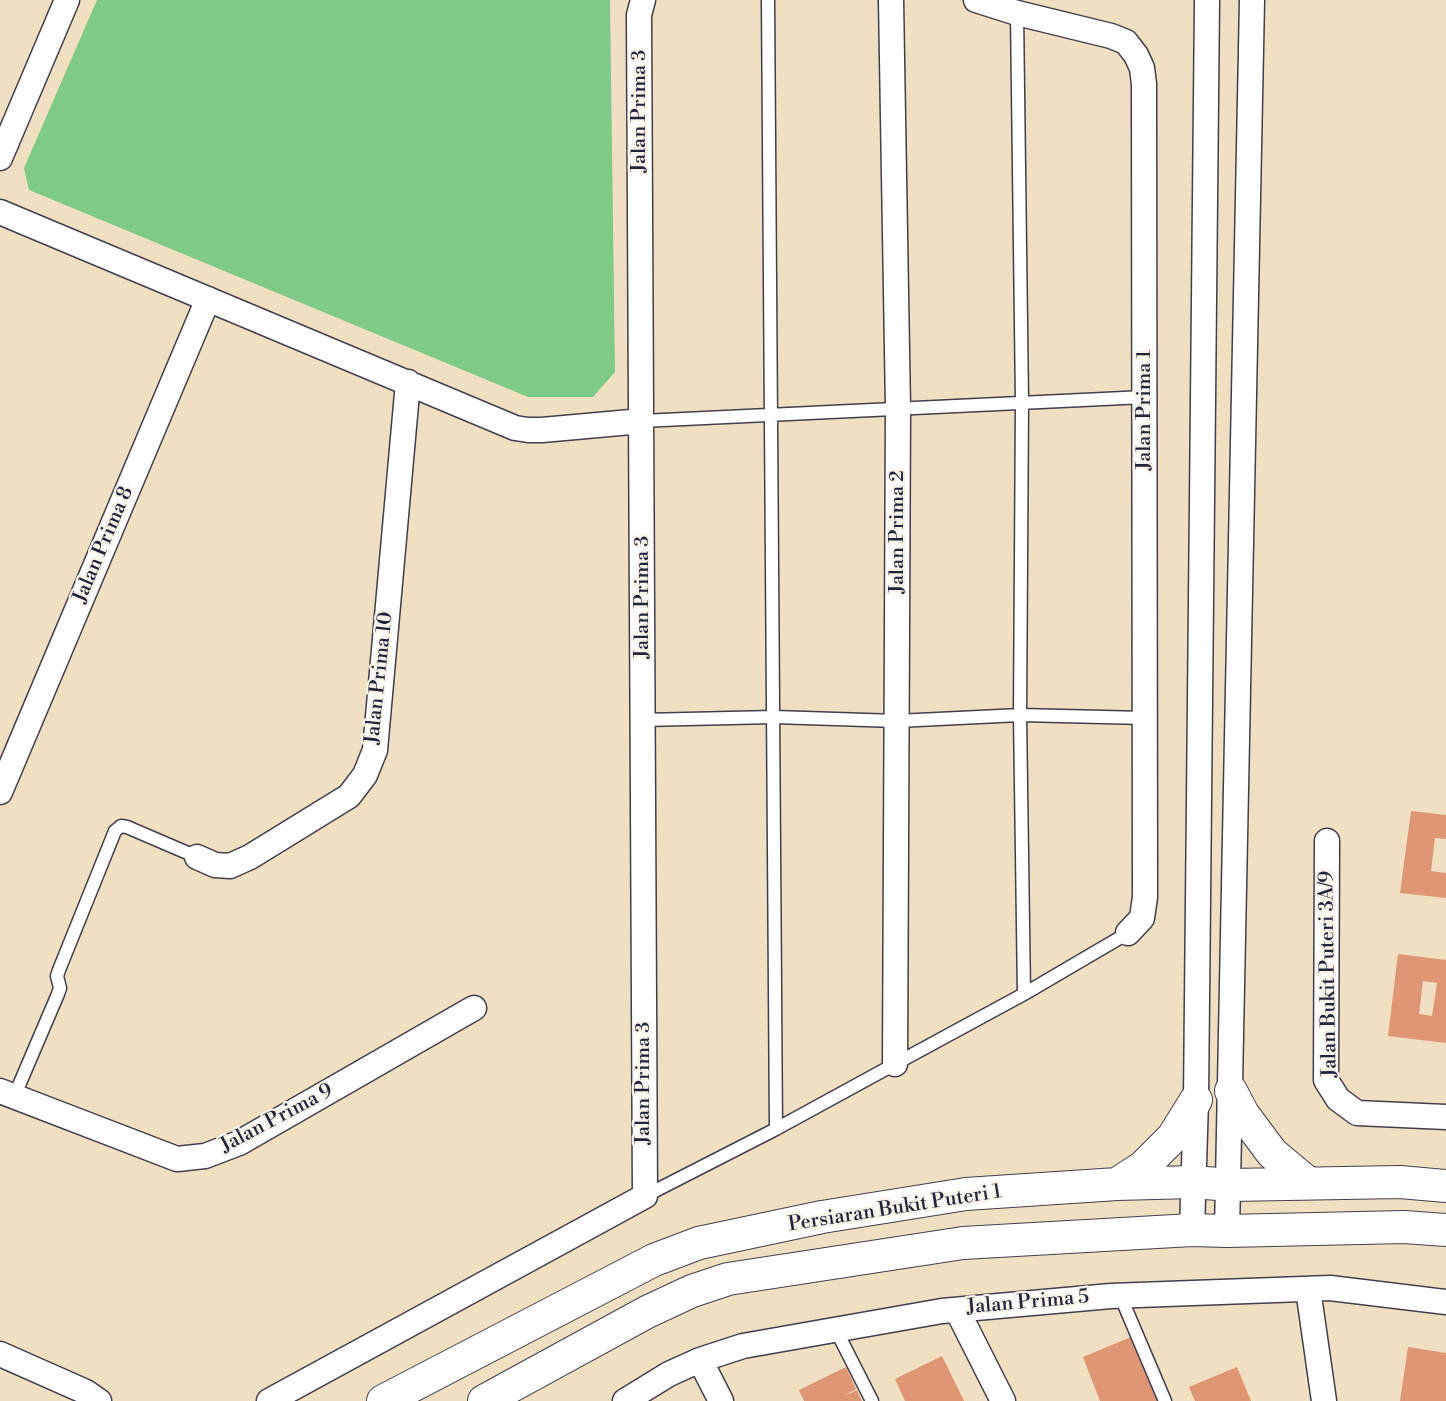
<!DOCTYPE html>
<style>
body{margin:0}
canvas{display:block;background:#f1dfc1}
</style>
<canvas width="1446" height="1401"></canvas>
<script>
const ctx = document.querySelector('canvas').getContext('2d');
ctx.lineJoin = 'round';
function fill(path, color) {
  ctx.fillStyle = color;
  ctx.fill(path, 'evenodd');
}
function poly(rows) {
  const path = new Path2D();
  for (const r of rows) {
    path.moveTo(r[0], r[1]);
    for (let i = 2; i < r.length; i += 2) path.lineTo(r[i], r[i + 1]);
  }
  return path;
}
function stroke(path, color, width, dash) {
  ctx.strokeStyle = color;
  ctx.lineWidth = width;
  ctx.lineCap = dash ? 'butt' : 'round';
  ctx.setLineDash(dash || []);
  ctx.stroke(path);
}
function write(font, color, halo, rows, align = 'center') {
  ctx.font = font + ' "Libre Bodoni",serif';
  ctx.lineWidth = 4.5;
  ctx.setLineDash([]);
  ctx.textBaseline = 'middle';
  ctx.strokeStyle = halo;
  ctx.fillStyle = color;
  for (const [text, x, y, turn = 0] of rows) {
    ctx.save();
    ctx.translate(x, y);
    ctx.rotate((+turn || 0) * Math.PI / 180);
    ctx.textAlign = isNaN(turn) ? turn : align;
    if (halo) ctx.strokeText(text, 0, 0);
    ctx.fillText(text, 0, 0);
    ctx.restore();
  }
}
const green = poly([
 [97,0,610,0,615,372,593,397,528,397,29,190,24,168]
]);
const building = poly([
 [1411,811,1446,815,1446,839,1435,838,1431,871,1446,873,1446,898,1400,893],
 [1398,954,1446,960,1446,1043,1388,1036],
 [1423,981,1437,983,1432,1016,1419,1014],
 [1131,1337,1157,1401,1100,1401,1083,1357],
 [1408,1347,1446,1353,1446,1401,1400,1401],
 [942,1356,964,1401,905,1401,895,1379],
 [846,1367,856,1389,842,1397,857,1390,862,1401,804,1401,799,1390],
 [1237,1367,1251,1401,1195,1401,1189,1387]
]);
const service = poly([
 [768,0,776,1129],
 [1017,13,1022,402,1020,715,1024,994],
 [642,421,1145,397],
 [643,720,774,717,897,721,1020,715,1145,718],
 [14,1097,58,994,60,988,57,976,59,970,115,831,121,826,127,827,197,857],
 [645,1196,776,1129,895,1064,1024,994,1128,933],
 [1120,1295,1165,1401],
 [836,1330,872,1401]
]);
const minor = poly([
 [891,0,898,408,895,1064],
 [976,0,1017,13,1111,36,1126,42,1136,55,1142,68,1144,84,1145,897,1142,918,1128,933],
 [0,158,67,0],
 [0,212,515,428,528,430,542,430,642,421],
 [0,792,208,299],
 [1327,841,1326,1080,1338,1099,1357,1113,1446,1117],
 [197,857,215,865,230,866,250,857,349,796,365,775,375,750,408,382],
 [0,1091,177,1159,205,1156,239,1143,474,1008],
 [1192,1230,1196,1100,1207,0],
 [1227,1231,1252,0],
 [1308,1289,1324,1401],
 [957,1310,1003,1401],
 [0,1354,86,1392,99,1401],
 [700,1360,721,1401],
 [269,1401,645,1196,639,15,643,0],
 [625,1401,669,1374,700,1360,743,1346,942,1311,1111,1296,1330,1288,1446,1302]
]);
const tertiary = poly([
 [1231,1091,1243,1114,1272,1153,1308,1183],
 [1117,1184,1143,1167,1173,1137,1196,1100],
 [383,1401,654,1260,699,1243,822,1217,966,1194,1117,1184,1193,1182,1231,1185,1400,1182,1446,1186],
 [484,1401,647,1312,692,1291,728,1279,963,1243,1192,1230,1227,1231,1404,1227,1446,1230]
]);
const streetNames = [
 ["Jalan Prima 3",640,111,-90],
 ["Jalan Prima 1",1145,410,-90],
 ["Jalan Prima 2",898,532,-90],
 ["Jalan Prima 8",104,545,-67],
 ["Jalan Prima 3",643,597,-90],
 ["Jalan Prima 10",380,678,-84],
 ["Jalan Bukit Puteri 3A/9",1329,974,-91],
 ["Jalan Prima 3",644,1083,-90],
 ["Jalan Prima 9",277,1119,-28],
 ["Persiaran Bukit Puteri 1",895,1209,-9],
 ["Jalan Prima 5",1028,1303,-5]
];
fill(green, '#80ca87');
fill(building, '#de9675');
stroke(service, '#413e4f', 15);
stroke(minor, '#413e4f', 27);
stroke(tertiary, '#413e4f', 34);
stroke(service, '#fff', 12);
stroke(minor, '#fff', 24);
stroke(tertiary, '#fff', 32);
write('20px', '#22223b', '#f7f3e8', streetNames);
</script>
